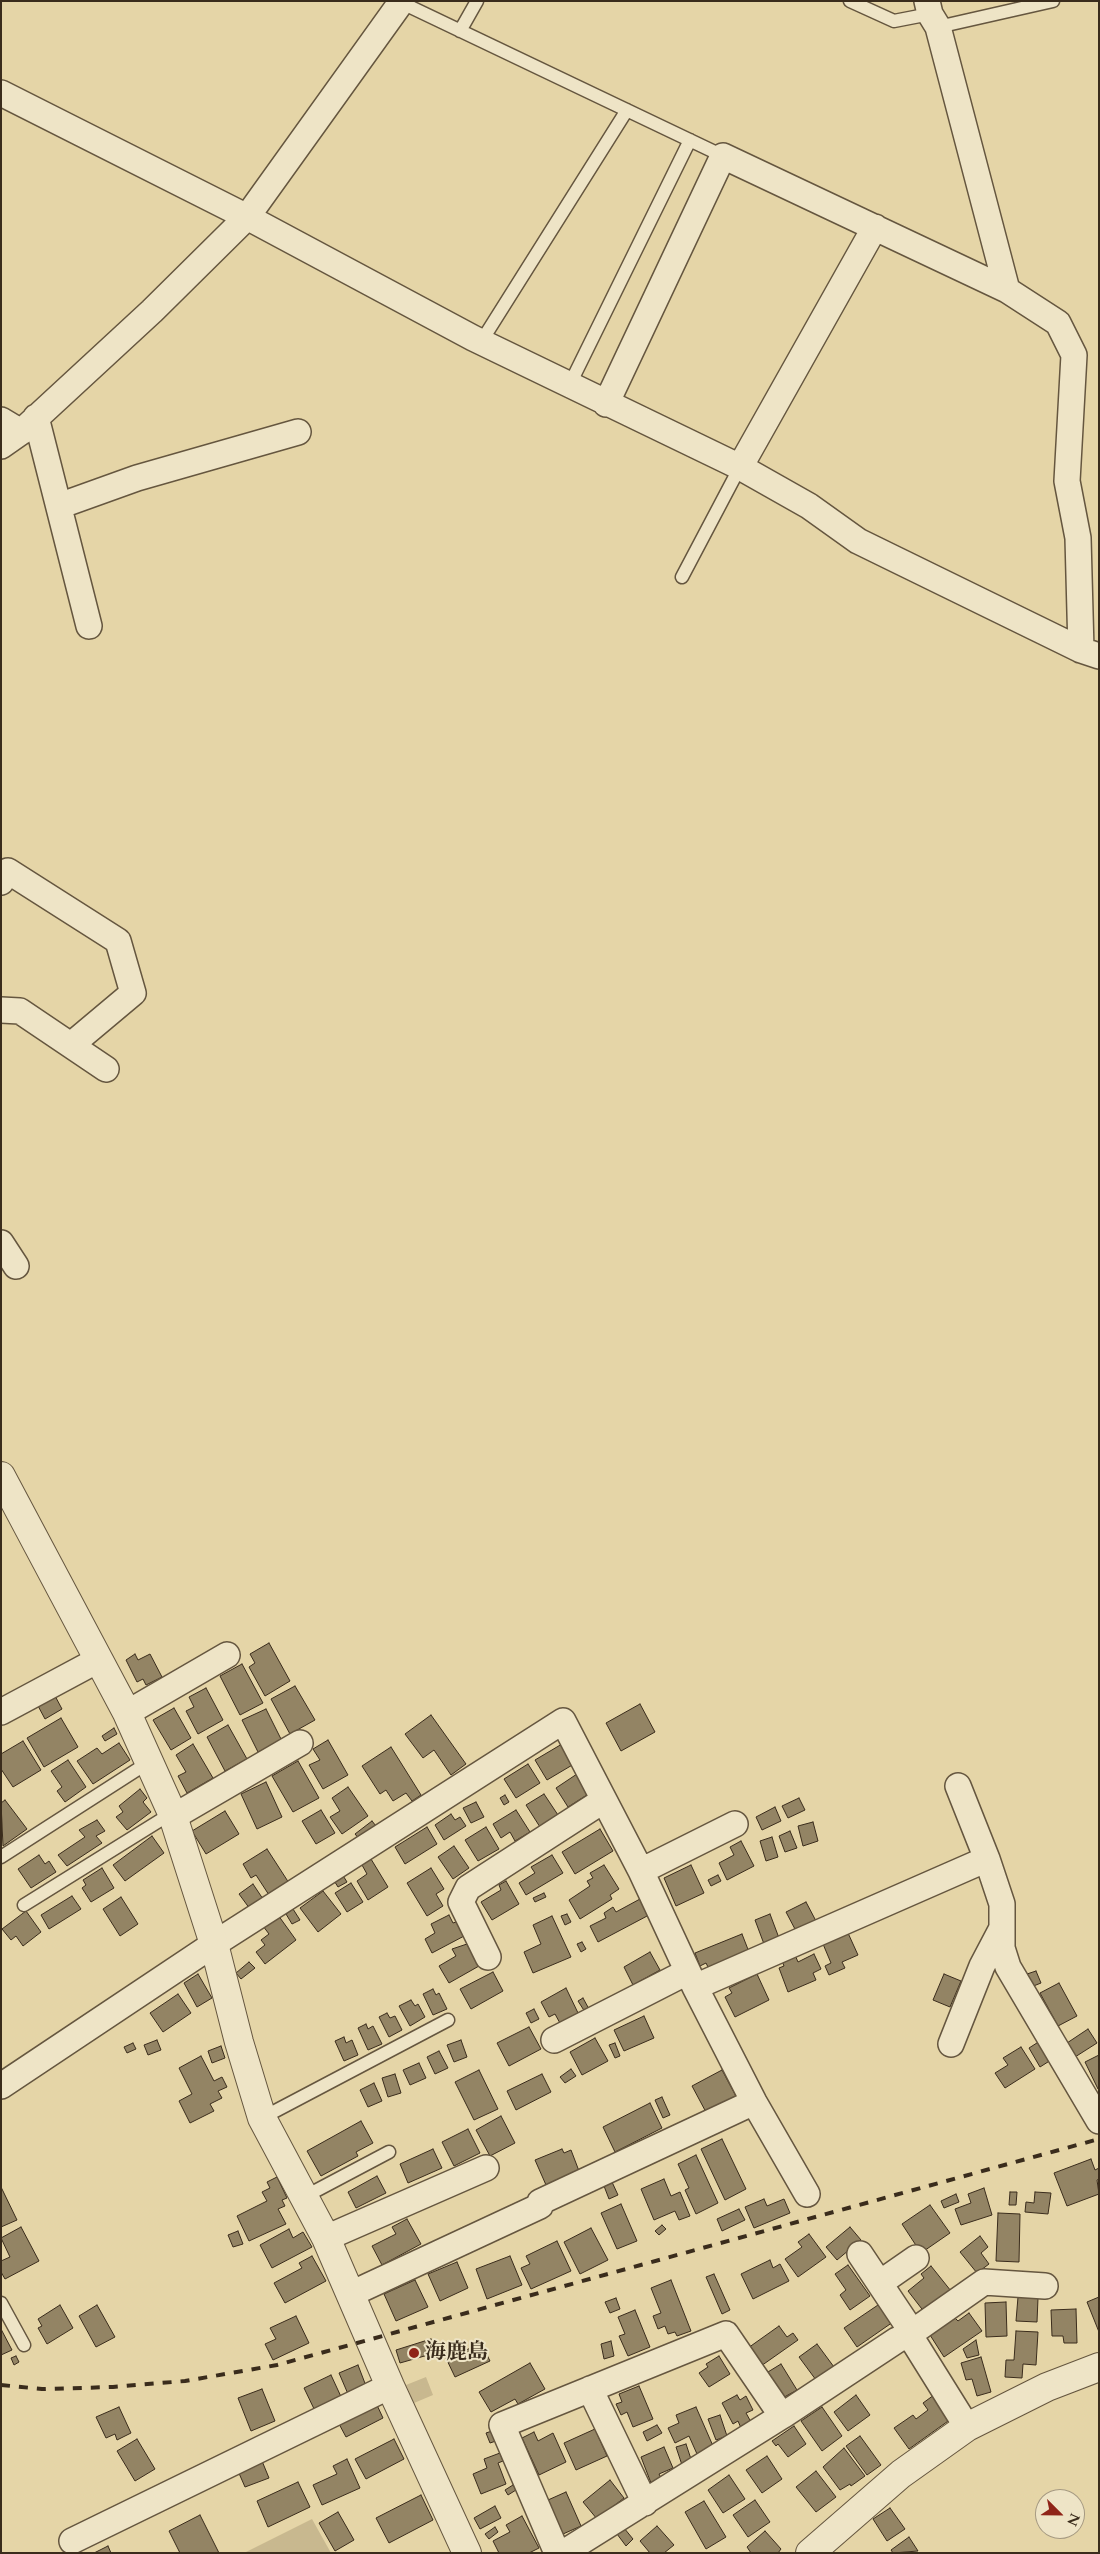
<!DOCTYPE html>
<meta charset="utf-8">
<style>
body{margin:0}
#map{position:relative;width:1100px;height:2554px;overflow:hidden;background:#e5d5a7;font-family:Cardo,serif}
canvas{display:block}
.frame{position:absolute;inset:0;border:2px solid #3a2c1c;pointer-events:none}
.north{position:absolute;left:1035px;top:2489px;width:50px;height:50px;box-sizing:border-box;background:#eee4c6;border:1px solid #a69a82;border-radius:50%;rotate:113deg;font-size:14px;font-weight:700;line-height:20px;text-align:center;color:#3a2c1c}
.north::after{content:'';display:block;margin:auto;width:18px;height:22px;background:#8f2418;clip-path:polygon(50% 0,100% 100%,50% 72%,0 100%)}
</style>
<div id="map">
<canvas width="1100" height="2554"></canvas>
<div class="frame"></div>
<div class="north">N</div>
</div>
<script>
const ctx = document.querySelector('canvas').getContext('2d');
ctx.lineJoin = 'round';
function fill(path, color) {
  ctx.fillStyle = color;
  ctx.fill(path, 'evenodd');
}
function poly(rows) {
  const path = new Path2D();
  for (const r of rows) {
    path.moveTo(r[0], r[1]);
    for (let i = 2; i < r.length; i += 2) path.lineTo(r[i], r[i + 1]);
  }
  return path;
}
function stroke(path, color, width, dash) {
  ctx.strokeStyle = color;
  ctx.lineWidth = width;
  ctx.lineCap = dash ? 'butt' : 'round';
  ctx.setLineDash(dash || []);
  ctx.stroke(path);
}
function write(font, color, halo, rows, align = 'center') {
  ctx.font = font + ' Cardo,"Noto Serif JP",serif';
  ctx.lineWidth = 4;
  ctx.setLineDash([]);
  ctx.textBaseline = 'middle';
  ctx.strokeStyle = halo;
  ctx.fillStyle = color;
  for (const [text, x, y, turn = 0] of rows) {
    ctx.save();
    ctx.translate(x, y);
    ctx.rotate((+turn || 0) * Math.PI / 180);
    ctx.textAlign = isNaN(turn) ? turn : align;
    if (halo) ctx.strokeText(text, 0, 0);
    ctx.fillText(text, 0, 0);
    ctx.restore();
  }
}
const green = poly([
 [426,2377,433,2395,414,2403,406,2385],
 [312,2519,331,2553,244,2553]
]);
const building = poly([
 [269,1643,290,1681,265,1696,249,1667,255,1663,250,1654,269,1643],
 [135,1654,138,1660,150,1654,162,1677,146,1685,143,1679,137,1682,126,1660,135,1654],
 [242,1664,263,1703,240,1715,220,1676,242,1664],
 [295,1686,315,1720,290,1734,271,1699,295,1686],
 [206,1688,223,1720,198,1734,186,1711,194,1707,189,1697,206,1688],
 [54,1694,62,1709,45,1719,37,1704,54,1694],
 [640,1704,655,1732,621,1751,606,1723,640,1704],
 [174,1708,191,1738,171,1750,153,1720,174,1708],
 [266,1709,282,1741,258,1752,242,1720,266,1709],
 [431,1715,466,1764,451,1775,434,1750,423,1758,405,1734,431,1715],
 [61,1718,78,1747,44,1767,27,1738,61,1718],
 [228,1725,247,1759,225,1771,207,1737,228,1725],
 [114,1728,117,1734,105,1741,102,1736,114,1728],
 [328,1740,348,1775,323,1789,309,1765,320,1760,313,1749,328,1740],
 [23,1741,41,1770,13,1787,1,1769,1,1754,23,1741],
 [119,1743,130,1760,93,1784,77,1761,97,1748,102,1754,119,1743],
 [193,1744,213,1778,187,1793,178,1776,186,1772,176,1755,193,1744],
 [562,1744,574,1764,547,1780,535,1760,562,1744],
 [391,1747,421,1795,412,1801,406,1793,393,1801,386,1790,380,1794,362,1766,391,1747],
 [68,1760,86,1787,65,1802,57,1791,62,1787,51,1771,68,1760],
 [298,1761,319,1798,293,1812,272,1776,298,1761],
 [528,1764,540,1783,516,1798,504,1779,528,1764],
 [577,1774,587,1795,568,1807,556,1788,577,1774],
 [266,1782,282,1817,257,1829,241,1794,266,1782],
 [348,1787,368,1816,342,1834,330,1817,340,1811,332,1798,348,1787],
 [140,1789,147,1798,143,1802,151,1812,127,1830,116,1817,123,1812,119,1806,140,1789],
 [544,1794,558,1815,540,1827,526,1805,544,1794],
 [505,1795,509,1802,504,1805,500,1798,505,1795],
 [799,1798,805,1810,788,1818,782,1806,799,1798],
 [5,1800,27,1829,3,1846,1,1803,5,1800],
 [476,1802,484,1817,471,1823,463,1808,476,1802],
 [775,1807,781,1821,762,1830,756,1817,775,1807],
 [321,1810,335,1833,316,1844,302,1821,321,1810],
 [516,1810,530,1832,515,1841,510,1832,501,1838,493,1824,516,1810],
 [225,1811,239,1834,206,1854,192,1831,225,1811],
 [451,1814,455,1820,460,1817,466,1826,444,1840,435,1825,451,1814],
 [97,1820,105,1831,96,1836,102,1843,67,1866,58,1855,85,1837,79,1830,97,1820],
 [372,1821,376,1826,360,1840,355,1834,372,1821],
 [813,1822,818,1841,803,1846,798,1826,813,1822],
 [427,1827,437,1844,405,1864,395,1847,427,1827],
 [486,1827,499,1849,478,1861,465,1840,486,1827],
 [600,1829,613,1851,575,1874,562,1852,600,1829],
 [790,1831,797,1848,785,1852,779,1836,790,1831],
 [152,1836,164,1853,125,1881,113,1865,152,1836],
 [772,1837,778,1857,766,1861,760,1841,772,1837],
 [741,1841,754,1866,727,1880,719,1863,734,1855,730,1847,741,1841],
 [454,1846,469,1868,453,1879,438,1857,454,1846],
 [267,1849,289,1883,269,1895,256,1875,251,1878,243,1864,267,1849],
 [39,1855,45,1864,49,1861,56,1872,31,1888,18,1869,39,1855],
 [552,1855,563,1873,526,1895,519,1883,535,1873,531,1867,552,1855],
 [371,1859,388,1887,368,1900,357,1881,367,1874,362,1865,371,1859],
 [604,1865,619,1889,610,1895,612,1899,580,1919,569,1900,590,1886,587,1881,593,1878,590,1873,604,1865],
 [691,1865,704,1893,676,1906,664,1878,691,1865],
 [102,1868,114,1888,91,1902,82,1888,86,1885,83,1880,102,1868],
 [431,1868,444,1889,436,1894,443,1906,427,1916,407,1883,431,1868],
 [342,1874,347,1882,338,1887,333,1879,342,1874],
 [718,1875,721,1881,711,1886,708,1880,718,1875],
 [506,1881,519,1904,492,1920,481,1902,501,1890,499,1885,506,1881],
 [351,1883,363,1902,347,1912,335,1893,351,1883],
 [253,1884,263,1899,250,1909,239,1894,253,1884],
 [323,1891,341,1914,318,1932,300,1908,323,1891],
 [544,1893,546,1897,535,1902,533,1898,544,1893],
 [72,1896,81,1909,49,1929,41,1915,72,1896],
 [121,1897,138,1924,120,1936,103,1909,121,1897],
 [640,1899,649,1915,598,1942,590,1926,606,1918,604,1913,613,1907,616,1912,640,1899],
 [806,1902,816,1921,796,1931,786,1912,806,1902],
 [293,1909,300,1920,292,1924,286,1914,293,1909],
 [26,1911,41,1932,23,1946,16,1936,11,1940,2,1929,26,1911],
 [567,1914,571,1922,565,1925,561,1916,567,1914],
 [770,1914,779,1938,764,1944,755,1920,770,1914],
 [278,1915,296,1940,265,1964,256,1952,265,1945,261,1940,269,1934,263,1926,278,1915],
 [449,1915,453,1923,459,1921,466,1935,432,1953,425,1939,435,1933,431,1924,449,1915],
 [552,1916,571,1957,533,1973,524,1952,541,1944,533,1925,552,1916],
 [848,1933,858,1955,842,1962,845,1968,829,1975,825,1966,831,1963,823,1944,848,1933],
 [742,1934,749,1952,709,1969,706,1963,700,1966,695,1953,742,1934],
 [582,1942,586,1949,581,1952,577,1944,582,1942],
 [467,1944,479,1966,449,1983,439,1966,456,1956,452,1949,467,1944],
 [650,1952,660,1970,633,1985,624,1967,650,1952],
 [814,1954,821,1969,813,1973,816,1980,788,1992,779,1968,784,1966,782,1961,795,1955,798,1962,814,1954],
 [249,1962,255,1968,241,1979,236,1973,249,1962],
 [1036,1971,1041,1983,1031,1987,1027,1974,1036,1971],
 [493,1972,503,1991,471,2009,460,1989,493,1972],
 [198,1974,212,1998,197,2007,184,1983,198,1974],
 [757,1974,769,2000,735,2017,725,1997,732,1993,729,1988,757,1974],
 [944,1974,961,1981,950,2007,933,2000,944,1974],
 [1059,1983,1077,2016,1058,2026,1040,1993,1059,1983],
 [566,1988,579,2015,561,2025,555,2014,549,2017,541,2002,566,1988],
 [433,1989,436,1995,439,1993,447,2009,433,2015,423,1994,433,1989],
 [178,1994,191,2013,163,2032,150,2013,178,1994],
 [583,1998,589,2009,585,2012,578,2001,583,1998],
 [411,2000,415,2006,418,2004,425,2017,410,2026,399,2006,411,2000],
 [534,2009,539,2019,531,2023,526,2013,534,2009],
 [387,2013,390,2018,395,2016,402,2030,389,2037,379,2017,387,2013],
 [644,2016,654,2038,624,2051,614,2030,644,2016],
 [366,2024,368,2029,373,2026,382,2044,368,2050,358,2028,366,2024],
 [529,2027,541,2049,509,2066,497,2043,529,2027],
 [1088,2029,1097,2043,1075,2057,1067,2043,1088,2029],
 [344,2037,346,2043,352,2040,358,2055,344,2061,335,2041,344,2037],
 [595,2038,608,2061,582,2075,570,2052,595,2038],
 [157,2040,161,2050,148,2055,144,2045,157,2040],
 [461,2040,467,2057,454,2062,447,2045,461,2040],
 [1040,2041,1051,2060,1040,2067,1029,2048,1040,2041],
 [133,2043,136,2049,127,2053,124,2047,133,2043],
 [615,2043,620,2056,615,2058,609,2045,615,2043],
 [221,2046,225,2058,212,2063,208,2051,221,2046],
 [1021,2047,1035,2069,1005,2088,995,2073,1008,2065,1003,2058,1021,2047],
 [439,2051,448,2068,435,2074,427,2057,439,2051],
 [1099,2055,1099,2089,1098,2089,1085,2062,1099,2055],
 [201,2056,214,2081,222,2077,227,2087,218,2091,222,2098,210,2104,214,2111,190,2123,179,2101,192,2094,179,2068,201,2056],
 [419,2063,426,2078,410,2085,403,2070,419,2063],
 [571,2069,576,2076,565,2083,560,2077,571,2069],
 [479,2070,498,2109,474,2120,455,2082,479,2070],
 [722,2070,737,2098,707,2114,692,2086,722,2070],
 [395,2074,401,2093,388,2097,382,2078,395,2074],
 [542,2074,551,2092,516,2110,507,2091,542,2074],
 [374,2083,382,2101,368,2107,360,2090,374,2083],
 [662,2097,670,2115,663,2118,655,2100,662,2097],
 [650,2103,662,2128,615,2152,603,2127,650,2103],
 [501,2116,515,2143,490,2156,476,2130,501,2116],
 [361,2121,373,2143,356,2152,358,2156,321,2176,307,2151,361,2121],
 [468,2129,480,2153,454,2166,442,2142,468,2129],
 [722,2139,746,2189,725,2200,701,2149,722,2139],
 [433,2149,442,2168,408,2183,400,2164,433,2149],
 [562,2149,564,2153,571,2150,579,2171,546,2185,535,2160,562,2149],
 [696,2155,718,2203,696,2214,685,2190,689,2188,678,2164,696,2155],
 [1091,2159,1095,2170,1099,2168,1099,2179,1097,2180,1099,2194,1067,2206,1054,2173,1091,2159],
 [377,2176,386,2193,356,2208,348,2192,377,2176],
 [277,2177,287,2198,282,2200,285,2206,278,2209,286,2224,249,2241,237,2216,267,2201,262,2192,270,2188,267,2182,277,2177],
 [664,2179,671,2196,680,2192,690,2216,679,2220,675,2211,654,2220,641,2189,664,2179],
 [612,2182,618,2195,609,2199,604,2186,612,2182],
 [1,2187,17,2220,1,2227,1,2187],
 [984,2188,992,2215,961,2225,955,2209,971,2203,968,2194,984,2188],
 [1010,2192,1017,2192,1016,2205,1009,2205,1010,2192],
 [1035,2192,1051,2193,1048,2214,1025,2212,1026,2202,1034,2203,1035,2192],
 [956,2194,959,2202,944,2208,941,2201,956,2194],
 [764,2199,767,2206,784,2199,790,2213,754,2228,745,2207,764,2199],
 [621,2204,637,2241,617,2249,601,2213,621,2204],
 [930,2205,950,2233,921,2253,902,2224,930,2205],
 [739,2209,745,2220,722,2231,717,2219,739,2209],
 [998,2213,1020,2214,1019,2262,996,2261,998,2213],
 [407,2219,421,2244,382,2265,372,2246,396,2234,392,2227,407,2219],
 [662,2225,666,2229,659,2235,655,2231,662,2225],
 [21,2227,39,2261,5,2279,1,2272,1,2261,10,2257,1,2238,21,2227],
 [850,2227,861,2240,837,2260,826,2247,850,2227],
 [591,2228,608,2260,580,2274,564,2242,591,2228],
 [289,2229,293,2238,303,2232,312,2247,272,2268,260,2245,289,2229],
 [238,2231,243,2244,233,2247,228,2235,238,2231],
 [809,2234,826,2257,798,2277,785,2259,802,2247,798,2242,809,2234],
 [980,2236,988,2247,981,2253,989,2264,977,2273,960,2252,980,2236],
 [557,2241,571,2271,531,2289,521,2268,530,2264,526,2256,557,2241],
 [312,2256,326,2281,285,2303,274,2283,302,2268,299,2263,312,2256],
 [510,2256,522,2285,487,2299,476,2269,510,2256],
 [770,2260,773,2268,780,2264,789,2281,753,2299,741,2274,770,2260],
 [457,2262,468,2288,440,2301,428,2274,457,2262],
 [848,2265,870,2296,850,2310,840,2295,846,2290,835,2274,848,2265],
 [931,2266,951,2291,925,2313,908,2291,924,2278,921,2274,931,2266],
 [714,2274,730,2310,722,2314,706,2277,714,2274],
 [415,2280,428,2307,396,2321,384,2294,415,2280],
 [671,2280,691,2331,677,2336,675,2332,668,2334,665,2326,658,2329,653,2316,661,2313,651,2288,671,2280],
 [1018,2297,1038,2298,1037,2322,1016,2321,1018,2297],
 [1099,2297,1099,2332,1087,2302,1099,2297],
 [616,2298,620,2309,610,2313,605,2302,616,2298],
 [1006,2302,1007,2336,986,2337,985,2303,1006,2302],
 [881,2303,893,2322,857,2347,844,2328,881,2303],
 [60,2305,73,2328,47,2344,38,2328,42,2326,38,2319,60,2305],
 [97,2305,115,2337,96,2347,79,2316,97,2305],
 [1076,2309,1077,2343,1064,2343,1063,2336,1052,2336,1051,2310,1076,2309],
 [635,2310,650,2347,628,2356,619,2336,625,2334,618,2317,635,2310],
 [969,2313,982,2331,944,2357,930,2335,955,2318,958,2321,969,2313],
 [296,2316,309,2343,273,2360,265,2344,276,2339,270,2328,296,2316],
 [779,2326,787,2337,793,2333,798,2340,761,2366,748,2348,779,2326],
 [1,2329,12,2350,1,2355,1,2329],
 [1016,2331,1038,2332,1036,2365,1023,2364,1022,2378,1005,2377,1006,2360,1014,2360,1016,2331],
 [431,2339,435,2353,400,2363,396,2350,431,2339],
 [976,2340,979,2355,967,2358,963,2349,976,2340],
 [611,2341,614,2356,604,2359,601,2344,611,2341],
 [481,2343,490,2361,455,2377,444,2354,459,2346,462,2352,481,2343],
 [817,2344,834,2367,816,2380,799,2357,817,2344],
 [16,2356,19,2362,14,2365,11,2358,16,2356],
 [719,2356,730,2374,709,2387,699,2373,708,2367,706,2364,719,2356],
 [981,2357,991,2392,977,2396,972,2379,966,2380,961,2363,981,2357],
 [530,2363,545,2389,518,2404,515,2399,491,2412,479,2392,530,2363],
 [781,2364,797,2390,779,2400,763,2375,781,2364],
 [358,2365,366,2386,348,2394,339,2373,358,2365],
 [331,2375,343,2401,316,2413,304,2388,331,2375],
 [639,2386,653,2419,633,2427,627,2412,621,2415,616,2404,622,2402,619,2394,639,2386],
 [262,2389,275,2421,251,2431,238,2398,262,2389],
 [737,2395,740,2400,746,2396,753,2410,746,2413,751,2422,741,2428,738,2421,733,2424,722,2403,737,2395],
 [856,2395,870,2415,848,2431,834,2412,856,2395],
 [934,2395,951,2419,909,2449,894,2428,913,2415,916,2419,928,2410,923,2403,934,2395],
 [376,2403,383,2418,346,2437,338,2422,376,2403],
 [119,2407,131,2433,117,2440,115,2434,106,2438,96,2417,119,2407],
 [696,2407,713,2446,697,2454,689,2436,675,2443,668,2428,679,2423,676,2415,696,2407],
 [822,2407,842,2436,822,2451,801,2421,822,2407],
 [720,2415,727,2436,716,2440,708,2419,720,2415],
 [657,2425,662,2433,647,2441,643,2432,657,2425],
 [794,2426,806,2444,788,2457,778,2444,776,2446,772,2441,794,2426],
 [595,2429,607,2456,576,2470,564,2443,595,2429],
 [492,2431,496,2441,490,2443,486,2433,492,2431],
 [534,2432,538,2441,553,2433,566,2462,539,2475,522,2438,534,2432],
 [860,2436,881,2465,867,2475,846,2446,860,2436],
 [137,2439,155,2469,135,2481,117,2451,137,2439],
 [394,2439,404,2459,366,2479,355,2459,394,2439],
 [686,2444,692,2462,682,2465,676,2447,686,2444],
 [664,2447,673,2468,659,2474,661,2478,651,2483,641,2457,664,2447],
 [844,2448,865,2476,851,2486,850,2484,840,2490,823,2467,844,2448],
 [500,2453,503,2461,498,2463,506,2484,481,2494,473,2474,487,2468,484,2459,500,2453],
 [767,2456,782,2479,762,2493,746,2470,767,2456],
 [347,2459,360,2488,322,2505,313,2485,337,2474,333,2466,347,2459],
 [262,2461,269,2478,245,2487,238,2471,262,2461],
 [816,2471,836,2497,816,2512,796,2487,816,2471],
 [729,2475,745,2499,723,2513,708,2490,729,2475],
 [610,2480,624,2498,597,2519,583,2502,610,2480],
 [298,2482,310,2507,268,2527,257,2501,298,2482],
 [513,2485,516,2490,508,2495,505,2490,513,2485],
 [566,2492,581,2526,563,2534,548,2500,566,2492],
 [421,2495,433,2520,389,2543,376,2518,421,2495],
 [755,2500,770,2522,748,2537,733,2515,755,2500],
 [704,2501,726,2537,706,2549,685,2512,704,2501],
 [495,2506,501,2518,480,2529,474,2518,495,2506],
 [890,2508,905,2529,887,2541,873,2519,890,2508],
 [338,2512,354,2540,335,2551,319,2523,338,2512],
 [200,2515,219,2553,180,2553,169,2531,200,2515],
 [522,2516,539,2548,529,2553,499,2553,493,2541,510,2532,506,2525,522,2516],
 [657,2526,674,2545,664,2553,650,2553,640,2541,657,2526],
 [495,2527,498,2532,489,2539,485,2534,495,2527],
 [624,2528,633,2539,626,2546,617,2534,624,2528],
 [765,2531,781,2549,778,2553,751,2553,747,2547,765,2531],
 [909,2537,918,2551,893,2553,891,2550,909,2537],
 [108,2546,111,2553,94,2553,108,2546]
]);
const service = poly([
 [398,1,723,156],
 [850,1,894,21,930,14],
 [938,27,1053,1],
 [460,31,477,1],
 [481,342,627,110],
 [570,384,690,140],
 [682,577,740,467],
 [1,1857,149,1762],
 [24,1905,172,1813],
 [262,2118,448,2020],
 [304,2197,389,2152],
 [1,2303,24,2345]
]);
const minor = poly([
 [927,1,930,14,938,27,1007,290],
 [1,93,247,217,473,338,740,467,809,506,858,541,1081,650,1099,656],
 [606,404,723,156,1007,290,1058,323,1074,355,1067,481,1078,538,1081,650],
 [36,417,89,626],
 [1,420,21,432],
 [1,446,21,432,152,311,247,217,402,1],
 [740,467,875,227],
 [59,506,137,478,298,432],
 [1,882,8,871,118,941,133,993,71,1045],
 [1,1010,20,1011,106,1069],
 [1,1243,16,1266],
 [1,1712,98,1660],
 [127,1713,227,1655],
 [958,1786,987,1859,1002,1904,1002,1948,1008,1967,1099,2121],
 [173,1817,300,1743],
 [641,1871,735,1824],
 [488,1957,461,1902,468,1888,604,1800],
 [695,1987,987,1859],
 [554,2040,687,1972],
 [951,2044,982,1966,1002,1928],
 [1,2086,214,1944,563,1721,641,1871,695,1987,754,2102,807,2194],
 [326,2238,486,2168],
 [860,2254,906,2323,907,2336],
 [880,2283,916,2258],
 [351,2294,540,2206,540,2202,754,2102],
 [907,2336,984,2282,1045,2286],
 [590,2389,645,2503],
 [72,2541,390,2386],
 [557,2553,502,2425,726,2334,782,2416],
 [563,2553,782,2416,897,2340,907,2336,914,2342,967,2427]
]);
const tertiary = poly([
 [1,1476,127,1713,172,1813,214,1944,239,2042,262,2118,326,2238,390,2386,467,2553],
 [810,2553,901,2474,967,2427,1047,2387,1099,2367]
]);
const rail = poly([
 [1,2385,42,2389,113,2387,185,2381,277,2365,1099,2139]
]);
const markers = [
 [414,2353,6,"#8f2418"]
];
const poiNames = [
 ["海鹿島",425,2353]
];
fill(green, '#c8b88f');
fill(building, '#938464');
stroke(building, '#3a2c1c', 1);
stroke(service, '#65563f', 15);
stroke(minor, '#65563f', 28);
stroke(tertiary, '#65563f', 30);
stroke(service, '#eee4c6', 12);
stroke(minor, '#eee4c6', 25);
stroke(tertiary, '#eee4c6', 28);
stroke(rail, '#3a2c1c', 4, [9, 9]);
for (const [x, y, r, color] of markers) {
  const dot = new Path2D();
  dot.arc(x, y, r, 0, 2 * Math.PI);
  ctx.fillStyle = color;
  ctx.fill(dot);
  stroke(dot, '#eee4c6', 2);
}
write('bold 21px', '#3a2c1c', '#eee4c6', poiNames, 'left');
</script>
